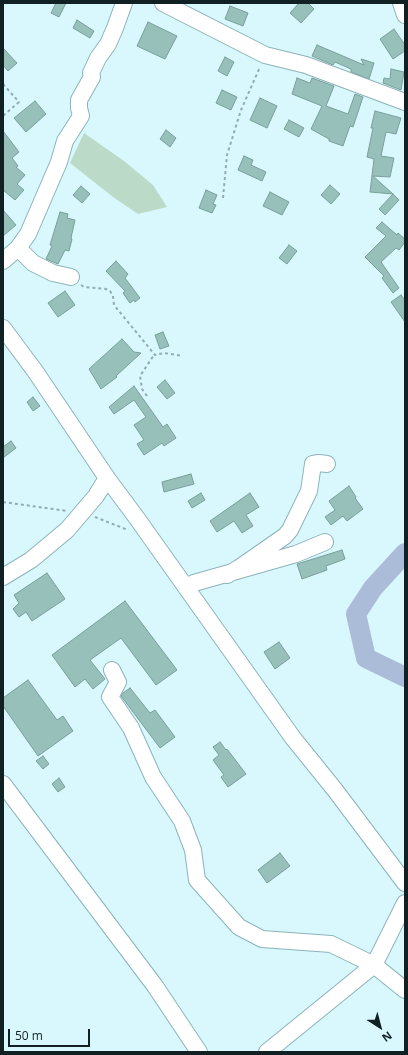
<!DOCTYPE html>
<style>
body{margin:0}
#map{position:relative;width:408px;height:1055px;overflow:hidden;background:#d8f8fe;font-family:"Open Sans",sans-serif}
canvas{display:block}
.frame{position:absolute;inset:0;border:4px solid #112123;pointer-events:none}
.north{position:absolute;left:360px;top:1007px;width:40px;height:40px;-webkit-text-stroke:3px #d8f8fe;paint-order:stroke;rotate:144deg;font-size:11px;font-weight:700;line-height:16px;text-align:center;color:#112123}
.north::after{content:'';display:block;margin:auto;width:14px;height:18px;background:#112123;clip-path:polygon(50% 0,100% 100%,50% 72%,0 100%)}
.scale{position:absolute;left:8px;top:1029px;width:82px;height:18px;box-sizing:border-box;border:2px solid #112123;border-top:0;padding-left:5px;font-size:12px;line-height:14px;white-space:nowrap;color:#112123;-webkit-text-stroke:3px #d8f8fe;paint-order:stroke}
</style>
<div id="map">
<canvas width="408" height="1055"></canvas>
<div class="frame"></div>
<div class="north">N</div>
<div class="scale">50 m</div>
</div>
<script>
const ctx = document.querySelector('canvas').getContext('2d');
ctx.lineJoin = 'round';
function fill(path, color) {
  ctx.fillStyle = color;
  ctx.fill(path, 'evenodd');
}
function poly(rows) {
  const path = new Path2D();
  for (const r of rows) {
    path.moveTo(r[0], r[1]);
    for (let i = 2; i < r.length; i += 2) path.lineTo(r[i], r[i + 1]);
  }
  return path;
}
function stroke(path, color, width, dash) {
  ctx.strokeStyle = color;
  ctx.lineWidth = width;
  ctx.lineCap = dash ? 'butt' : 'round';
  ctx.setLineDash(dash || []);
  ctx.stroke(path);
}
const green = poly([
 [84,133,124,161,153,185,167,207,138,214,113,197,70,163]
]);
const river = poly([
 [405,553,373,588,356,614,366,658,405,677]
]);
const building = poly([
 [56,3,66,3,59,17,51,13,56,3],
 [299,3,308,3,314,9,301,23,290,13,299,3],
 [230,6,248,13,243,26,225,19,230,6],
 [77,20,94,31,90,38,73,28,77,20],
 [148,22,177,36,165,59,137,46,148,22],
 [394,29,405,45,405,51,393,59,380,39,394,29],
 [317,45,364,65,361,59,374,63,369,79,351,72,351,69,335,62,333,65,312,56,317,45],
 [3,48,17,63,8,71,3,65,3,48],
 [225,57,234,62,227,76,218,71,225,57],
 [391,69,404,72,401,90,383,83,384,78,390,79,391,69],
 [297,78,310,83,312,78,334,86,326,106,348,114,355,94,363,97,353,127,350,126,343,146,329,141,329,139,311,129,322,106,292,94,297,78],
 [222,90,237,97,231,110,216,103,222,90],
 [260,98,277,106,267,128,250,120,260,98],
 [35,101,46,114,26,132,14,118,35,101],
 [375,111,401,118,396,134,386,132,381,156,394,158,390,177,373,176,393,194,370,192,374,159,367,157,373,128,371,128,375,111],
 [289,120,304,128,299,137,284,129,289,120],
 [166,130,176,138,170,147,160,139,166,130],
 [3,131,19,152,12,158,18,166,16,167,25,175,17,184,24,190,15,200,3,190,3,131],
 [244,156,253,160,251,165,266,172,262,181,238,170,244,156],
 [330,185,340,194,331,204,321,195,330,185],
 [81,186,90,194,82,203,73,195,81,186],
 [206,190,217,195,213,204,216,205,212,213,199,208,206,190],
 [270,192,289,202,282,215,263,206,270,192],
 [393,194,399,200,385,215,379,209,393,194],
 [3,210,16,225,3,236,3,210],
 [60,212,68,214,67,218,75,220,71,238,72,239,69,251,65,250,58,264,46,259,52,246,50,245,60,212],
 [382,222,397,235,398,233,405,239,405,242,399,250,396,248,381,262,399,288,393,293,382,278,384,276,365,257,386,236,376,228,382,222],
 [289,245,297,251,287,264,279,258,289,245],
 [116,261,128,274,125,278,140,298,135,302,134,300,130,303,123,293,125,291,106,271,116,261],
 [65,291,75,305,58,317,48,303,65,291],
 [401,295,405,300,405,322,391,302,401,295],
 [163,332,169,346,160,349,155,335,163,332],
 [122,339,134,352,141,353,116,376,117,377,101,389,89,369,122,339],
 [165,380,175,393,167,399,157,387,165,380],
 [134,386,163,427,167,424,176,438,164,446,162,443,144,455,137,444,144,440,134,425,146,417,134,400,114,414,109,407,134,386],
 [33,397,40,406,33,411,27,402,33,397],
 [11,441,16,448,3,458,3,447,11,441],
 [191,474,194,484,164,492,162,482,191,474],
 [349,486,356,497,355,498,363,509,347,521,343,516,331,525,325,517,335,510,329,501,349,486],
 [201,493,205,500,192,508,188,501,201,493],
 [250,493,259,507,246,515,253,526,242,533,234,521,217,532,210,521,250,493],
 [342,550,345,559,326,566,327,570,302,579,297,564,342,550],
 [47,573,65,599,32,621,26,612,19,617,13,609,19,603,14,595,47,573],
 [125,601,177,670,156,685,121,638,90,660,105,679,93,689,85,679,75,687,52,655,125,601],
 [279,642,290,658,275,669,264,652,279,642],
 [28,680,57,720,63,716,73,731,38,756,3,706,3,698,28,680],
 [130,688,150,713,155,710,175,737,160,748,121,696,123,693,130,688],
 [220,742,226,750,227,749,246,774,228,787,221,777,224,775,213,760,219,755,213,747,220,742],
 [43,756,49,764,43,769,36,761,43,756],
 [59,778,65,787,58,792,52,784,59,778],
 [280,853,290,866,267,883,258,870,280,853]
]);
const path = poly([
 [3,84,19,102,3,116],
 [223,198,227,155,241,110,260,67],
 [81,285,84,287,106,289,110,291,113,296,114,305,155,355,164,353,183,356],
 [147,396,142,389,140,376,154,355],
 [3,502,67,511],
 [95,517,128,530]
]);
const minor = poly([
 [163,3,265,55,306,65,405,102],
 [401,3,405,15],
 [18,248,33,263,53,273,71,277],
 [3,261,18,248,28,234,59,162,65,141,81,116,79,108,79,100,92,77,91,73,98,58,108,44,115,28,124,3],
 [3,328,35,371,107,478,136,517,293,738,335,790,405,883],
 [227,575,239,568,285,536,290,530,309,491,313,464,319,463,327,464],
 [3,577,31,560,67,530,96,496,107,478],
 [186,587,194,583,296,554,325,542],
 [112,670,118,682,110,697,131,728,153,777,182,821,193,850,197,880,239,927,262,939,331,944,374,965,405,990],
 [3,784,155,986,199,1052],
 [267,1052,374,965,405,903]
]);
fill(green, '#bbdbc8');
stroke(river, '#abbcd8', 20);
fill(building, '#98c0ba');
stroke(building, '#789f99', 1);
stroke(minor, '#8cb3ba', 18);
stroke(path, '#92acb1', 2, [3, 3]);
stroke(minor, '#fff', 16);
</script>
